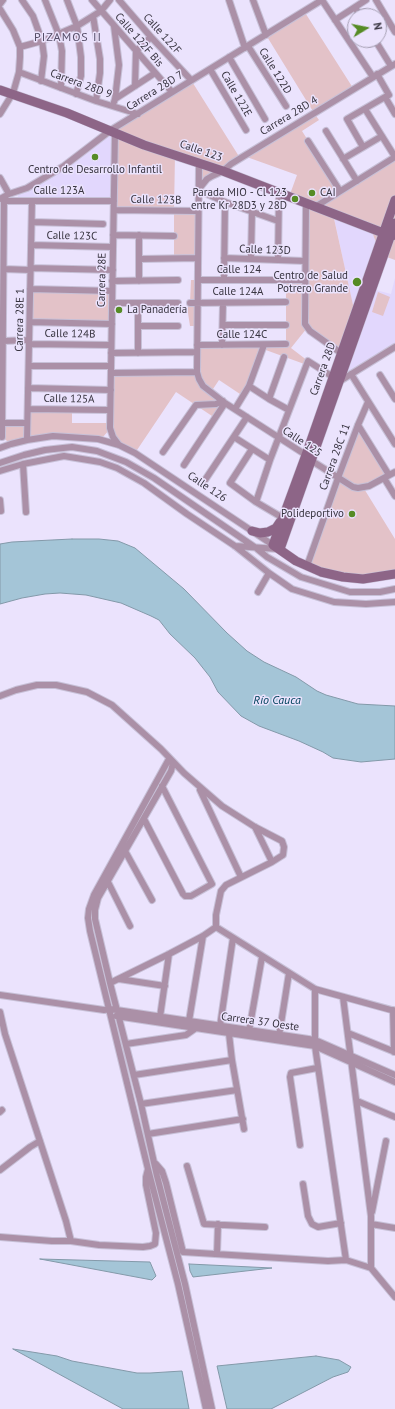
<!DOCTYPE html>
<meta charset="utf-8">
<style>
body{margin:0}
#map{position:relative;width:395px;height:1409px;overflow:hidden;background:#ebe3fd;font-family:"PT Sans",sans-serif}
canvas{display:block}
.north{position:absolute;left:347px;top:8px;width:40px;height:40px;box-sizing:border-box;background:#ebe3fd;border:1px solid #a39db1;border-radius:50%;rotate:80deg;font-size:11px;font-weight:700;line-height:16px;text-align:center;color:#37333f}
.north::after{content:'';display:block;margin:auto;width:14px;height:18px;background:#568b25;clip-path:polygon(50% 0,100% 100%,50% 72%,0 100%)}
</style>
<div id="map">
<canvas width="395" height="1409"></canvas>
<div class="north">N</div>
</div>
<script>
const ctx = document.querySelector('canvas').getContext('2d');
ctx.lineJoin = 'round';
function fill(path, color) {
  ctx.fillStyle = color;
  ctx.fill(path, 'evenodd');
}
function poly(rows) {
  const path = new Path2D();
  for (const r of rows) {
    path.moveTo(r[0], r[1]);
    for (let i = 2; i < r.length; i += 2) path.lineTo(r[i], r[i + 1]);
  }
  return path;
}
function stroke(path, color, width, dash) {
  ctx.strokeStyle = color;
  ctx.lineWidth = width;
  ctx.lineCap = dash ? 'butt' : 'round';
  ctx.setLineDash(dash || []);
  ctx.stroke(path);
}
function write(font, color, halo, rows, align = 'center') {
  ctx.font = font + ' "PT Sans",sans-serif';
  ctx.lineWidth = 3;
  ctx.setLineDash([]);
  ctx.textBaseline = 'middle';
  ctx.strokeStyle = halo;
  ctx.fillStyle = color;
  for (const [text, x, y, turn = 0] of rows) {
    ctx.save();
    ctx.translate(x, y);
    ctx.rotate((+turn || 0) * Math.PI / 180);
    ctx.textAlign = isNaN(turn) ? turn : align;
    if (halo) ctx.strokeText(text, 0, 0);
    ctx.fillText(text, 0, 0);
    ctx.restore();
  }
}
const built = poly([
 [111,130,115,132,114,201,18,201,18,191,27,188],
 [333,213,372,232,377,245,355,315],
 [395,278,395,347,340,381,372,289,391,294]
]);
const green = poly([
 [304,11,353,88,314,113,319,120,302,131,340,191,395,157,395,260,384,256,341,353,307,328,291,348,308,361,307,365,263,349,243,396,219,380,211,392,225,403,215,418,176,392,135,453,119,445,110,429,102,438,53,436,11,444,2,437,2,423,27,423,28,409,72,409,72,423,110,423,111,373,197,372,197,345,286,344,286,280,305,280,306,204,289,197,297,175,244,156,314,113,266,35],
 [333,214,372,232,377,245,355,314],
 [191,80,240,158,212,176,198,190,199,164,175,155,174,210,198,211,198,258,174,258,174,211,114,210,115,132,111,130],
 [191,280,198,280,197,326,190,326,188,313,188,306,190,303],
 [30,289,112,291,112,324,30,322],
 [378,292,390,297,383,316,372,312],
 [358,425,389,475,363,487,395,539,395,574,363,579,307,566]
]);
const water = poly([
 [72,539,99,539,118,541,135,548,184,589,227,633,247,651,264,662,296,677,317,691,326,695,358,704,395,706,395,759,361,762,333,758,323,752,299,741,259,726,241,716,218,692,210,677,195,658,170,634,159,620,151,616,121,603,86,595,60,593,45,594,22,598,0,604,0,544,12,542,72,539],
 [40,1259,150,1262,156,1276,152,1280,40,1259],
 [189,1264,272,1268,193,1277,190,1271,189,1264],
 [13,1349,57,1356,72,1361,137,1373,150,1373,182,1371,189,1409,123,1409,13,1349],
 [316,1356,339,1360,351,1367,348,1372,333,1377,271,1409,227,1409,217,1366,316,1356]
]);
const street = poly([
 [22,0,33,16,42,41,44,56,41,81],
 [45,0,59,35,62,51,61,88],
 [67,0,77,26,81,57,81,76,76,94],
 [92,0,172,92],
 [119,0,151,37,191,80],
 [229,0,245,48],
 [253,0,266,35],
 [322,0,373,77],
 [376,0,395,32],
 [0,4,3,0],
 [355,7,360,16],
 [0,9,13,30,20,47,20,57,19,72,13,93,0,114],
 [93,16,100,59,100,73,96,101],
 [335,20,366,0],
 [114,26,119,65,115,99],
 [375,40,391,66],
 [248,46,286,106],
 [20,47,42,41,77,26,101,11,110,0],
 [229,57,265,119],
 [210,69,246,130],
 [19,72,96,101,138,114],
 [377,74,389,95],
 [135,86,136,51,151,37],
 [114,102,115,99,155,73],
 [365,109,395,157],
 [326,131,357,181],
 [115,132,110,428,113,437,119,445],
 [308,141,340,191],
 [363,147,347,119,385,97,395,114],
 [343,159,382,136],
 [199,164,197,372,199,379,203,386,225,403,306,455,312,461,353,487,358,488,369,486,395,472],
 [0,178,9,194],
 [198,190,207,179,212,176,223,171,231,164,244,156,395,64],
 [198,190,225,202,278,221],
 [0,199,9,194,27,188,64,166,111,130,322,0],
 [4,201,114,201],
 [306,203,305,324,310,331,341,353],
 [315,207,395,157],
 [114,210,198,211],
 [32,222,103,224],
 [113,235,174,236],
 [139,235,139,281],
 [31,245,113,247],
 [224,258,305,261],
 [139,259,198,258],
 [251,259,252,212],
 [278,260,279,193],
 [31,268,113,270],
 [4,269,31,270],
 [198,280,305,280],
 [224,280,225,202],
 [112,281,178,280],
 [30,289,112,291],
 [112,303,178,303],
 [190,303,286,302],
 [30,322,112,324],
 [223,325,286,325],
 [138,326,178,326],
 [3,341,29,340],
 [29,344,111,345],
 [197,345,286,344],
 [222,345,223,303],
 [111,353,197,352],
 [138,353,138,303],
 [29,366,111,366],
 [111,373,197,372],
 [351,374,395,444],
 [380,375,395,399],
 [340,381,395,347],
 [249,386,269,399,289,410],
 [28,388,111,390],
 [269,399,284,357],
 [28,409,110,410],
 [235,409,249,386,264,345],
 [2,423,27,423],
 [358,425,389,475],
 [2,437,4,197],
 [234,437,270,460],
 [27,440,32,201],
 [0,448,11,444,27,440,53,436,98,439,119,445,135,453,273,545],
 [252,449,230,483,256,502,283,518],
 [163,452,196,405,216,404,223,401],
 [0,463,24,455,45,450,72,447,97,451,126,462,154,478,256,548,267,557,301,577,350,592,380,592,395,589],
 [23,464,26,512],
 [184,465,225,403],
 [0,471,23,464,64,456,100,462,117,468,144,483,187,514,235,546,269,573,292,589,334,602,366,604,395,602],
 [384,478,395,496],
 [205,480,247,417],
 [0,500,1,511],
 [256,502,270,460,308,361,333,377],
 [235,546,278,549],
 [307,566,338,478,358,425,368,402],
 [258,592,269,573],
 [0,696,16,690,37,685,56,685,87,692,112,705,161,749,184,773,222,806,255,827,282,841,284,847,283,855,272,862,226,885,221,891,216,915,216,927],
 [169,759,94,895,89,909,88,918,90,931,148,1169,178,1284,206,1409],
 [173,763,171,771,98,898,95,910,95,919,110,983,141,1104,157,1176,185,1284,212,1409],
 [200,790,241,877],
 [144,819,183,894,185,896,191,896,212,884,162,786],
 [255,827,272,862],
 [125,851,152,900],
 [108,882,130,926],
 [216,927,315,989,395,1011],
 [119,979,165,986],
 [110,983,169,954,203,936,216,927],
 [315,989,315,1046,346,1260],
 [0,995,104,1010,110,1009,315,1040,395,1075],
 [343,997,371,1216,371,1268],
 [393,1010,394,1052],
 [0,1012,5,1034,66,1221,71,1241],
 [116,1016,315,1046,395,1082],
 [160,1017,169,954],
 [189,1021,203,936],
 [220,1026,233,938],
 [249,1031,262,957],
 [348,1033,395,1052],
 [229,1034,232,1060,244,1129],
 [279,1036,289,973],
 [126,1044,186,1035,196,1028],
 [134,1075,232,1060],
 [357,1101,395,1117],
 [141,1104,237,1090],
 [0,1112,2,1110],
 [148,1134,243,1119],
 [300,1145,290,1077,291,1073,317,1068],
 [156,1164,162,1171,166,1183,183,1252,328,1261,346,1260,371,1268,395,1297],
 [187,1166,204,1224,265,1227],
 [0,1170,30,1147,40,1141],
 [303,1184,308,1216,312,1224,318,1227,341,1223],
 [372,1212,386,1141],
 [371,1224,395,1228],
 [0,1237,52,1241,71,1241,99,1245,143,1247,150,1246,155,1244,156,1233,146,1185,146,1177,148,1169],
 [217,1254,218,1224]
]);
const secondary = poly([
 [0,90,67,113,144,145,223,171,391,236,395,235],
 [395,200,306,455,273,545,296,561,321,572,343,577,363,579,395,574],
 [252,531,260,533,268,532,276,528,280,522],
 [280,549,395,223]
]);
const markers = [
 [95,157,4,"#568b25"],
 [312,193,4,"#568b25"],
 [295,199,4,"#568b25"],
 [357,282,5,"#568b25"],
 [119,310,4,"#568b25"],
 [352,514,4,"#568b25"]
];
const streetNames = [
 ["Calle 122F",162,34,48],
 ["Calle 122F Bis",139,40,49],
 ["Calle 122D",275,71,58],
 ["Carrera 28D 9",81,84,20],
 ["Carrera 28D 7",155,91,-32],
 ["Calle 122E",236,94,60],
 ["Carrera 28D 4",289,116,-31],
 ["Calle 123",201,151,19],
 ["Calle 123A",59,191],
 ["Calle 123B",156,200,1],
 ["Calle 123C",72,236,1],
 ["Calle 123D",265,250,2],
 ["Calle 124",239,270],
 ["Carrera 28E",102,280,-89],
 ["Calle 124A",238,292],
 ["Carrera 28E 1",20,320,-89],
 ["Calle 124B",70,334,1],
 ["Calle 124C",242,335],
 ["Carrera 28D",323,369,-70],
 ["Calle 125A",69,399,1],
 ["Calle 125",302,442,34],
 ["Carrera 28C 11",335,457,-70],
 ["Calle 126",207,487,34],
 ["Carrera 37 Oeste",260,1022,8]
];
const poiNames = [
 ["Centro de Desarrollo Infantil",95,170,"center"],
 ["Parada MIO - Cl 123",287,193],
 ["entre Kr 28D3 y 28D",287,206],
 ["CAI",320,193,"left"],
 ["Centro de Salud",348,276],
 ["Potrero Grande",348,289],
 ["La Panadería",127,310,"left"],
 ["Polideportivo",344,514]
];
const neighbourhoodNames = [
 ["PIZAMOS II",68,38]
];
const waterNames = [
 ["Río Cauca",277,701]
];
fill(built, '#e2d7fd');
fill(green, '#e3c2c8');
fill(water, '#a4c5d7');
stroke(water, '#8399a9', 1);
stroke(street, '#c7c0d7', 8);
stroke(secondary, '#c7c0d7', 10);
stroke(street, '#ab90a7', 6);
stroke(secondary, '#8d6587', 9);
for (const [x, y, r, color] of markers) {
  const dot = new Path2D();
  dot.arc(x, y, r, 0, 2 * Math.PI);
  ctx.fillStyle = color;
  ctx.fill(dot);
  stroke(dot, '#ebe3fd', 1.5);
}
write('11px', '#37333f', '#ebe3fd', streetNames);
write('11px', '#37333f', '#ebe3fd', poiNames, 'right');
ctx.letterSpacing = '1px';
write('12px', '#554d67', '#ebe3fd', neighbourhoodNames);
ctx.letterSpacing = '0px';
write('italic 12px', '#00425c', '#ebe3fd', waterNames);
</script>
